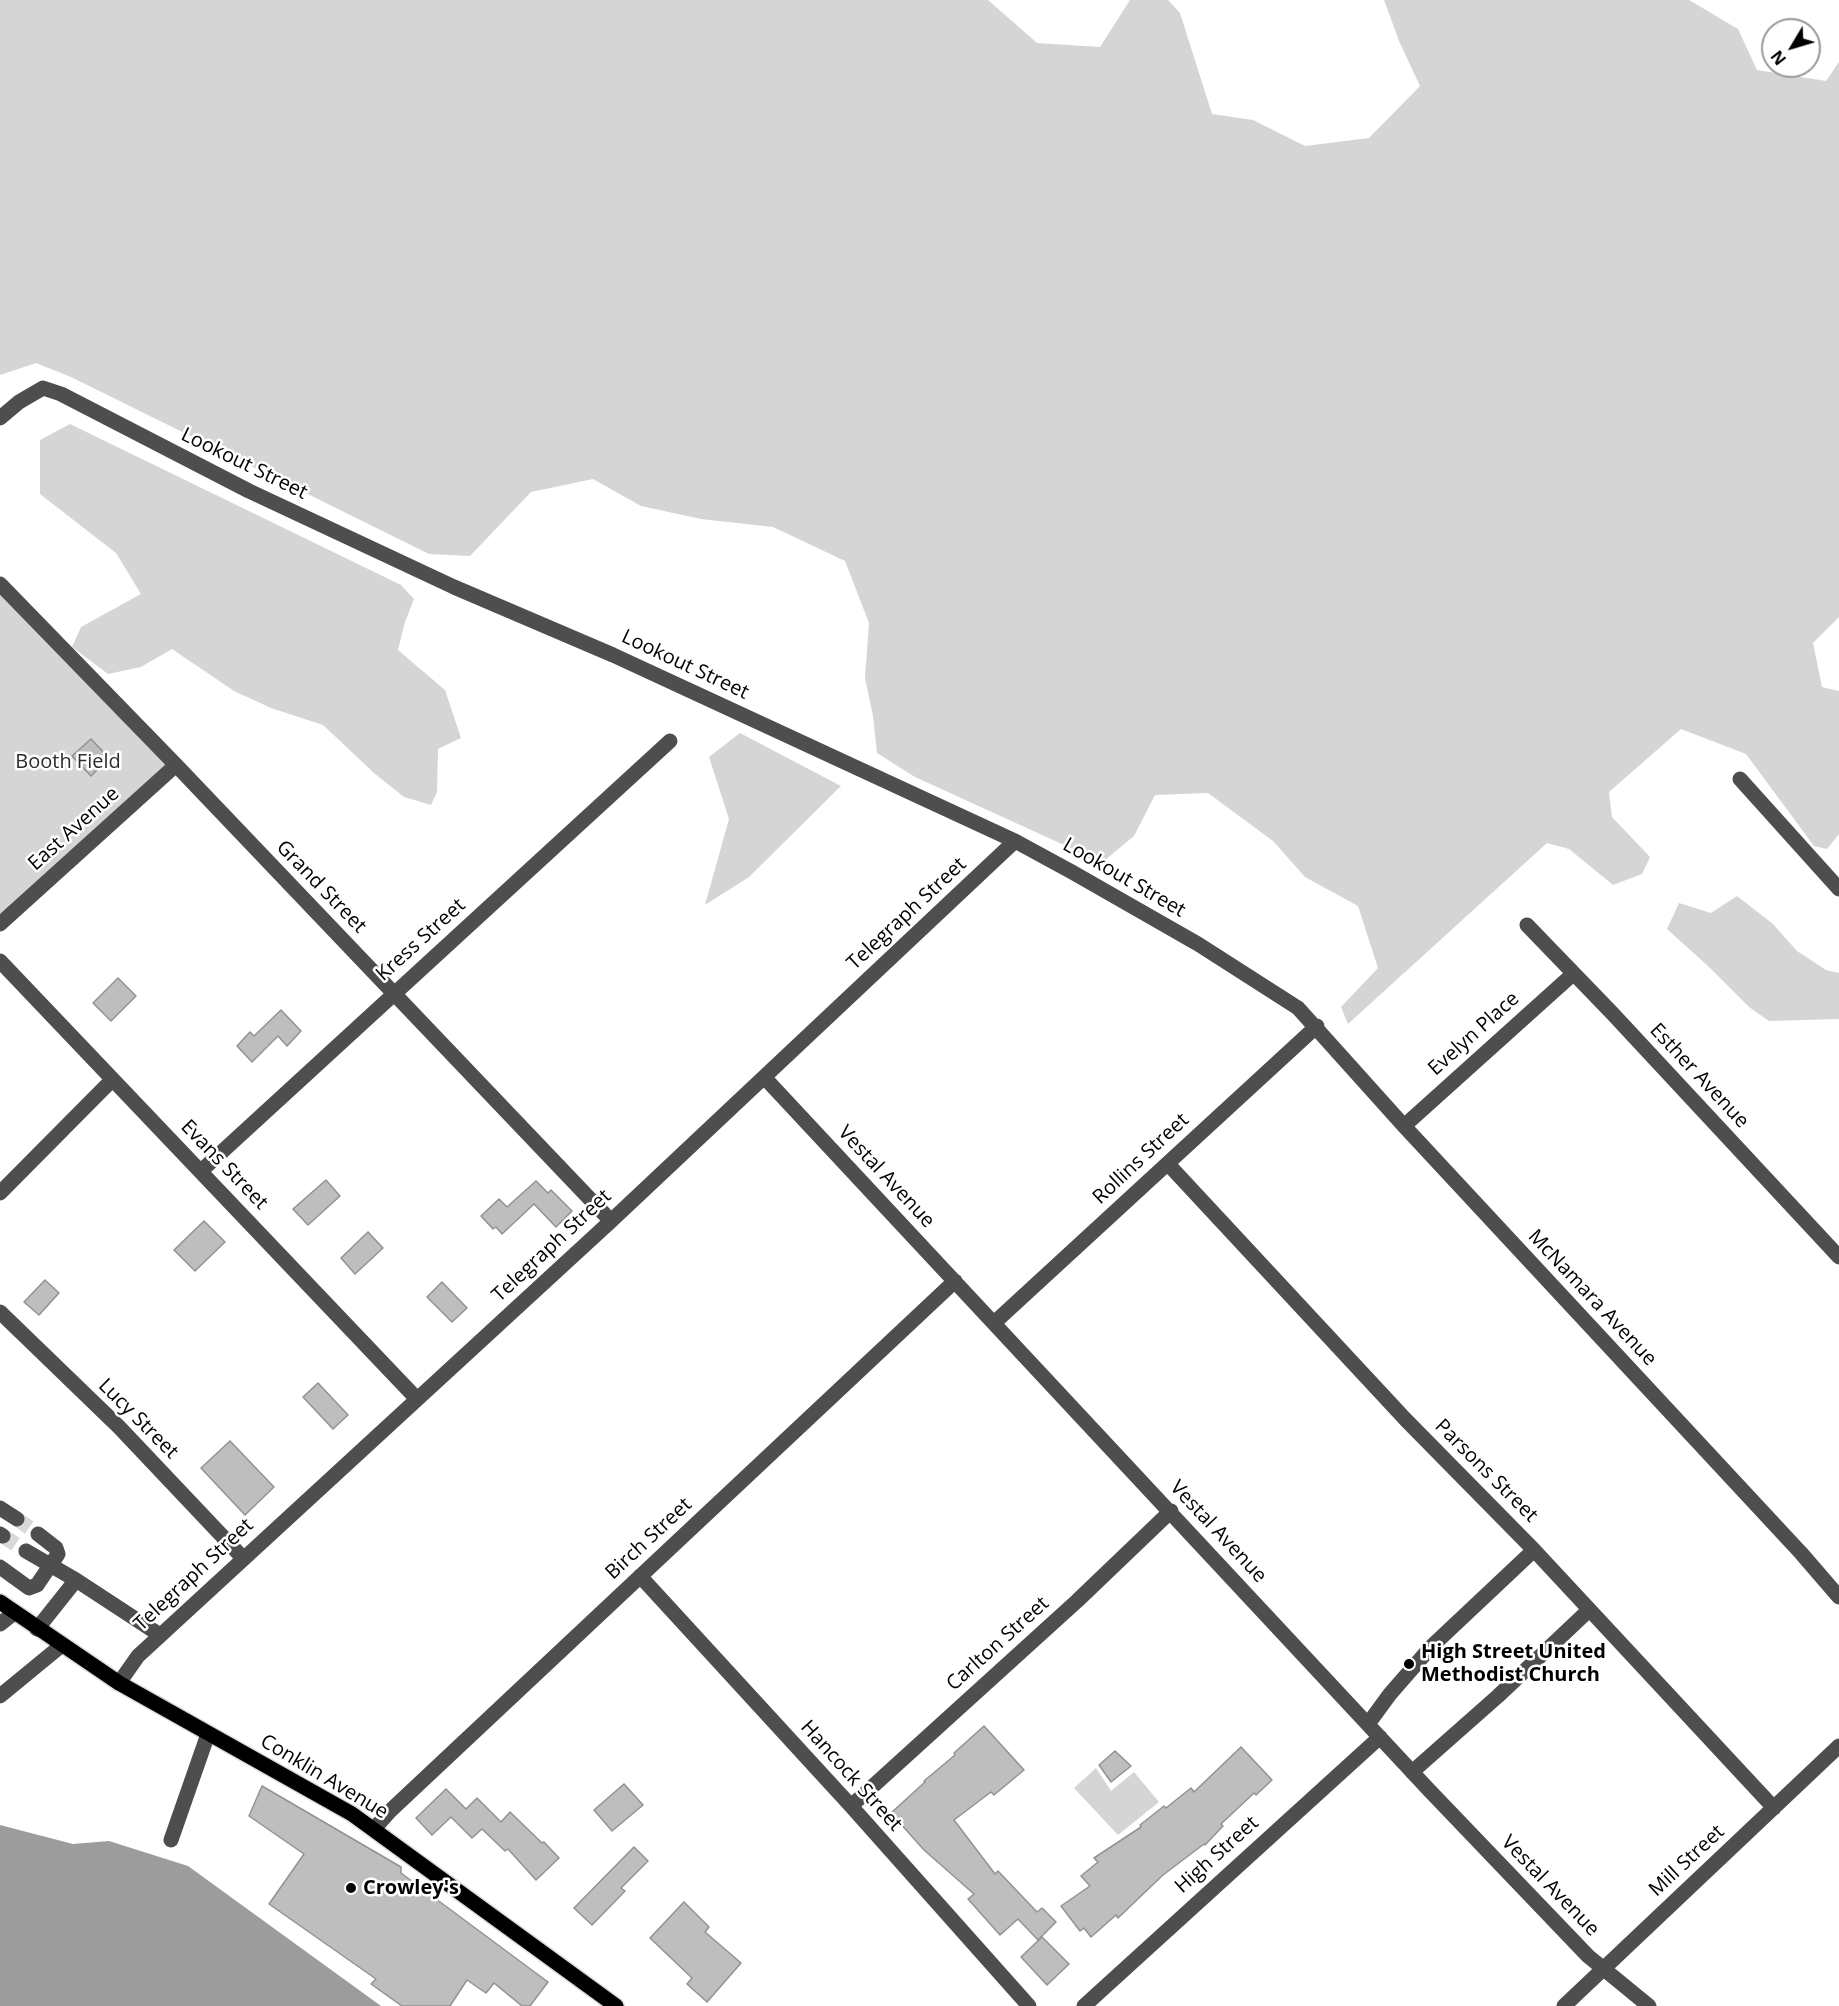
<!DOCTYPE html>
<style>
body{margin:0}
#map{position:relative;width:1839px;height:2006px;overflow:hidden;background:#fff;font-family:"Open Sans",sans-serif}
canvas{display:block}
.north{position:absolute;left:1761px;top:18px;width:60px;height:60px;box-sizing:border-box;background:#fff;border:2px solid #999;border-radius:50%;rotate:232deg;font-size:16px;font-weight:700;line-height:24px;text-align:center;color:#000}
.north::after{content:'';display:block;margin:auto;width:21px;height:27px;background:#000;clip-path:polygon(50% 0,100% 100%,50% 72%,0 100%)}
</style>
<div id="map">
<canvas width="1839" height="2006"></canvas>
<div class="north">N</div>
</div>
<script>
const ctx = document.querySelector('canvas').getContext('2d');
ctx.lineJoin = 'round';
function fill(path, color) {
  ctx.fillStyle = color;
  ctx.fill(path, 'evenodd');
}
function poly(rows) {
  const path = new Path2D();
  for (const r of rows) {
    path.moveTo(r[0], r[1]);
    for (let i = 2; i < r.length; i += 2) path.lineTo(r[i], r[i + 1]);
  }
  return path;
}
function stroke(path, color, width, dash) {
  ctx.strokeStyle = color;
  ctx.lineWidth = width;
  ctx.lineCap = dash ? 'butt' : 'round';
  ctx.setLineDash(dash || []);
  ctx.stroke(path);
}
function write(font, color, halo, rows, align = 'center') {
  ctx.font = font + ' "Open Sans",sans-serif';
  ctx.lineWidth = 5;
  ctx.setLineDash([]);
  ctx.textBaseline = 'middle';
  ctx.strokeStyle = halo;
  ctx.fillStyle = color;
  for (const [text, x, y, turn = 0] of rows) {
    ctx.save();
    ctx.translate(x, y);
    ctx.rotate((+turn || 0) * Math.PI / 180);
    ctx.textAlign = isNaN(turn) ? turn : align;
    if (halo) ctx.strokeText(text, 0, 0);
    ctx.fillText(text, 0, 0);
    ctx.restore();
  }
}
const green = poly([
 [0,0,988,0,1037,43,1100,47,1130,0,1168,0,1180,13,1212,114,1253,120,1305,146,1369,138,1420,86,1399,41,1384,0,1689,0,1738,29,1757,70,1826,81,1839,62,1839,617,1813,643,1822,687,1839,691,1839,834,1827,849,1814,846,1746,754,1681,729,1609,792,1612,817,1650,857,1642,874,1613,885,1569,849,1547,843,1348,1024,1341,1007,1378,968,1358,906,1305,877,1273,841,1208,793,1155,795,1134,836,1099,865,1075,850,915,777,877,753,873,716,865,678,869,623,845,561,773,527,701,519,641,506,593,479,531,492,470,556,429,554,71,377,36,363,0,375],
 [70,424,401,585,414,599,405,622,398,650,445,690,461,738,438,749,437,792,431,805,404,797,374,773,323,725,271,708,234,691,172,649,141,667,108,674,72,647,81,627,141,594,116,553,40,494,40,440],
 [0,594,166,764,0,915],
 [740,733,841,786,749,877,705,905,729,819,709,757],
 [1737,896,1773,924,1797,951,1826,970,1839,973,1839,1019,1769,1021,1749,1007,1709,967,1667,929,1679,903,1711,913],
 [1096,1768,1111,1791,1134,1772,1159,1802,1118,1835,1074,1788]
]);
const water = poly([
 [0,1825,73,1844,109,1841,188,1866,381,2006,0,2006]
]);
const building = poly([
 [91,739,109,758,91,776,72,756,91,739],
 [118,978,136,996,111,1021,93,1003,118,978],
 [281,1010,301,1031,287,1046,278,1036,252,1062,237,1046,250,1032,254,1036,281,1010],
 [326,1180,340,1196,308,1225,293,1209,326,1180],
 [536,1181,548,1193,551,1190,572,1211,556,1227,534,1204,502,1234,496,1227,493,1229,481,1216,499,1199,507,1207,536,1181],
 [204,1221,225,1242,195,1271,174,1250,204,1221],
 [368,1232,383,1248,355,1274,341,1258,368,1232],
 [45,1280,59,1293,39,1315,24,1302,45,1280],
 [442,1282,467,1308,452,1322,427,1297,442,1282],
 [318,1383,348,1415,333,1429,303,1397,318,1383],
 [230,1441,274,1487,245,1515,201,1468,230,1441],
 [984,1726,1024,1770,994,1795,991,1792,954,1820,995,1874,998,1871,1037,1912,1042,1908,1056,1922,1038,1940,1018,1919,1000,1935,968,1899,974,1894,924,1850,891,1813,925,1782,924,1781,955,1755,954,1753,984,1726],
 [1241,1747,1272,1780,1256,1795,1254,1793,1221,1824,1223,1826,1205,1845,1204,1844,1163,1875,1118,1918,1116,1915,1091,1937,1084,1928,1080,1931,1061,1906,1090,1886,1081,1876,1098,1862,1094,1858,1141,1827,1140,1825,1164,1806,1166,1808,1191,1788,1194,1792,1241,1747],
 [1115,1751,1131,1766,1111,1782,1099,1765,1115,1751],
 [624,1784,643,1805,612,1831,594,1810,624,1784],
 [262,1786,401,1867,401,1873,548,1982,530,2006,522,2006,494,1983,486,1993,467,1980,450,2006,402,2006,371,1984,376,1979,269,1904,304,1854,249,1816,262,1786],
 [446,1789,466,1809,477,1798,501,1822,510,1812,542,1843,544,1842,559,1858,536,1880,508,1849,505,1851,482,1829,472,1838,451,1817,432,1835,416,1818,446,1789],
 [634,1847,648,1861,621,1888,625,1891,592,1925,574,1908,634,1847],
 [684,1902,709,1927,705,1932,741,1963,707,2002,687,1984,692,1978,650,1938,684,1902],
 [1042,1937,1069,1964,1047,1985,1021,1957,1042,1937]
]);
const minorTunnel = poly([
 [17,1519,38,1534],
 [3,1536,26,1551]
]);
const minor = poly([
 [0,418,19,402,43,388,61,394,249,491,454,587,613,655,1015,841,1072,872,1198,944,1298,1008,1404,1126,1801,1553,1839,1597],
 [0,584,176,765,611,1221],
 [1740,779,1839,889],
 [0,924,176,765],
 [1527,925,1612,1013,1839,1257],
 [0,961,417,1399],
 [764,1077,1429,1790,1588,1956,1649,2006],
 [1404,1126,1573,974],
 [1168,1164,1406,1420,1534,1550,1774,1808],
 [201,1171,670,741],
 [0,1193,112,1080],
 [0,1312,119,1427,243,1558],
 [994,1323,1317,1026],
 [0,1508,17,1519],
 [0,1534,3,1536],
 [26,1551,76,1580,160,1635],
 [0,1567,29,1588,37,1585,58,1554,56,1548,38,1534],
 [640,1576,851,1806,1029,2006],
 [0,1624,14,1613],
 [37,1629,76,1580],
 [119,1683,138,1656,611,1221,1015,841],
 [0,1696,62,1645],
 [1368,1724,1390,1694,1431,1647,1534,1550],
 [1412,1772,1498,1696,1589,1610],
 [851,1806,1077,1601,1171,1511],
 [374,1829,390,1811,955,1281],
 [171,1840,208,1734],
 [1084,2006,1380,1737],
 [1564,2006,1839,1746]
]);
const major = poly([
 [0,1602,119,1683,352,1814,616,2006]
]);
const markers = [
 [1409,1664,6,"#000"],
 [351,1888,6,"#000"]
];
const streetNames = [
 ["Lookout Street",244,464,26],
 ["Lookout Street",685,665,25],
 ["East Avenue",74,829,-42],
 ["Lookout Street",1124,878,30],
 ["Grand Street",321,887,46],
 ["Telegraph Street",907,914,-43],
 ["Kress Street",421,940,-42],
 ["Evelyn Place",1474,1034,-42],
 ["Esther Avenue",1699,1076,47],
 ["Rollins Street",1141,1159,-43],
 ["Evans Street",224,1165,46],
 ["Vestal Avenue",886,1177,47],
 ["Telegraph Street",552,1246,-43],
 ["McNamara Avenue",1592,1298,47],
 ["Lucy Street",138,1419,45],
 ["Parsons Street",1486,1471,45],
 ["Vestal Avenue",1218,1532,47],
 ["Birch Street",649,1539,-43],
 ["Telegraph Street",194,1575,-43],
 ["Carlton Street",998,1644,-42],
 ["Hancock Street",851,1776,48],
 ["Conklin Avenue",324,1777,31],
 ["High Street",1217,1855,-42],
 ["Mill Street",1687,1861,-43],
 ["Vestal Avenue",1550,1886,46]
];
const parkNames = [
 ["Booth Field",68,762]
];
const poiNames = [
 ["High Street United",1421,1652],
 ["Methodist Church",1421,1675],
 ["Crowley's",363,1888]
];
fill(green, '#d5d5d5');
fill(water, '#9c9c9c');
fill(building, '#bebebe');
stroke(building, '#929292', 1.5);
stroke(minorTunnel, '#d9d9d9', 15, [15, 8]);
stroke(major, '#dbdbdb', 18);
stroke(minor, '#4e4e4e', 15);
stroke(major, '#000', 15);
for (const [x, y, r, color] of markers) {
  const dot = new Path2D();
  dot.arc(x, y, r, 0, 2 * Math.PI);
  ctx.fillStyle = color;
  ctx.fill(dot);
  stroke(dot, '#fff', 2);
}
write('20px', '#000', '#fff', streetNames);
write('20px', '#2c2c2c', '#fff', parkNames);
write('bold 20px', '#000', '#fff', poiNames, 'left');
</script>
